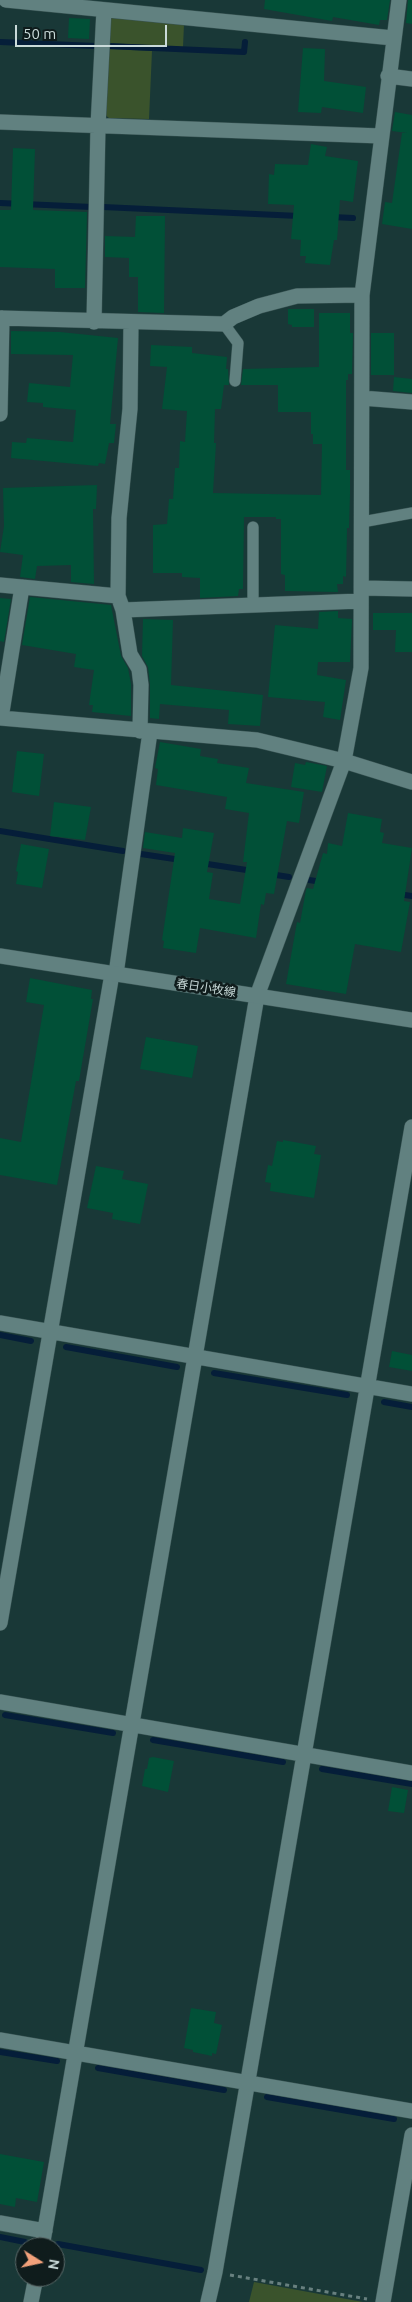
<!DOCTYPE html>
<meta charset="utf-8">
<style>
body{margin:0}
#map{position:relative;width:412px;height:2302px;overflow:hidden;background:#193837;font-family:Ubuntu,sans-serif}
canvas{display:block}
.north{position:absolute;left:15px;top:2237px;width:50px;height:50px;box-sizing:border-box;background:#0f1c1c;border:1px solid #596868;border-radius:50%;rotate:100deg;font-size:14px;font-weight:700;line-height:20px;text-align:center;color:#c9dad9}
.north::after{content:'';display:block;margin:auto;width:18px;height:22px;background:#f1a17b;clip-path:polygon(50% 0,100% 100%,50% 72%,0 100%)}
.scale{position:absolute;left:15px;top:25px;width:152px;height:22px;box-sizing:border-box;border:2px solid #c9dad9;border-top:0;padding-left:6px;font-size:15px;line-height:18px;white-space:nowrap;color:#c9dad9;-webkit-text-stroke:4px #0f1c1c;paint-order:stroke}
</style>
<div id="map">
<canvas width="412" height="2302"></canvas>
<div class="north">N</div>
<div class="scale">50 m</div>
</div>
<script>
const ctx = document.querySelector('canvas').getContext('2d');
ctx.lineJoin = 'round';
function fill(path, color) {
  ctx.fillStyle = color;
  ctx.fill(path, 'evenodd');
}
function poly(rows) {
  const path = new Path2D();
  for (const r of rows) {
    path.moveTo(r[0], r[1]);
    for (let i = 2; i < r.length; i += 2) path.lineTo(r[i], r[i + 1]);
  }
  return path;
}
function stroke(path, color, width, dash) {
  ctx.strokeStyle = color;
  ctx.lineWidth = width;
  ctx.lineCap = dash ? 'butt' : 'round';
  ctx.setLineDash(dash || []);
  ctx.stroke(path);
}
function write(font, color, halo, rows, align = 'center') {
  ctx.font = font + ' Ubuntu,"Noto Sans JP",sans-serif';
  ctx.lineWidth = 5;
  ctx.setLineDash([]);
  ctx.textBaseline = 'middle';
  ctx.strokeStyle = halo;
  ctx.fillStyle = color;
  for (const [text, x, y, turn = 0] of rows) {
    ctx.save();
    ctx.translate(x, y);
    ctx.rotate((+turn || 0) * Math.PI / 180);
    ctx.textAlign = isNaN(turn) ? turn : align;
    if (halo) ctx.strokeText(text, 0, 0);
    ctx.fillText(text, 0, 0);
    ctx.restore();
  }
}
const green = poly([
 [112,17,184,24,183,47,107,43,108,21],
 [107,49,152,51,149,119,109,118,104,114],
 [254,2282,363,2302,249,2302]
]);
const stream = poly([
 [0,42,96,46],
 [108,46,244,52,245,42],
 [0,203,92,207],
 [103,207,299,216],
 [332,217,353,218],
 [0,831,123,851],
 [141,854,181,860],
 [201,863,253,871],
 [270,874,289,877],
 [309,880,322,882],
 [398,894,412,896],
 [0,1335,31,1341],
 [66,1347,177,1367],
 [214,1373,347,1395],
 [384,1402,412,1407],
 [5,1715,113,1733],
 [153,1740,283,1762],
 [322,1769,412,1784],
 [0,2052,57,2061],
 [98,2068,224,2090],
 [267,2097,394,2119],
 [0,2237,25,2242],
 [58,2244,201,2270]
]);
const building = poly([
 [265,0,390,0,387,20,380,20,379,25,333,17,332,21,264,9],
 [408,0,412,0,412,24,406,23],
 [69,18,90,19,89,39,68,38],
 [303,48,325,49,324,81,366,87,363,113,322,107,321,113,298,112],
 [395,112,412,115,412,229,382,224,385,202,392,203,402,133,407,133,392,131],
 [311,144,327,147,325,156,358,161,353,202,340,200,337,240,334,240,330,265,305,263,306,256,300,256,301,240,291,239,294,205,268,204,269,174,274,175,275,164,308,165],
 [13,148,35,149,33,210,87,212,85,288,55,288,55,269,0,267,0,210,11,210],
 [136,216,165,216,164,313,138,312,138,277,129,277,129,258,105,257,105,236,135,237],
 [288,309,314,309,314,327,292,327,292,325,288,324],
 [319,313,350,313,350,333,353,333,352,374,348,374,348,380,346,380,346,470,350,470,350,494,349,528,347,528,346,577,343,576,343,584,337,584,338,592,285,591,285,575,281,574,281,519,276,519,276,517,244,517,243,589,239,589,238,596,200,598,200,578,182,577,182,573,153,573,153,525,167,524,169,499,173,499,175,468,179,468,180,441,185,442,187,411,162,409,167,367,150,366,151,345,192,347,192,353,227,357,226,369,228,369,229,385,224,385,221,409,215,409,214,443,216,443,213,493,321,495,322,444,313,444,313,434,311,434,311,412,278,412,278,385,241,385,243,369,319,367],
 [11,331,60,332,118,338,110,424,116,424,114,443,109,443,105,464,99,463,98,466,11,458,12,442,26,443,27,438,73,442,76,410,43,407,43,403,27,402,29,383,70,387,73,355,11,354],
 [371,333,394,333,394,375,371,375],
 [394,377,412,379,412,393,393,391],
 [97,485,96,509,93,509,94,584,71,582,71,565,37,566,35,579,20,577,23,555,0,552,4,526,3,488],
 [30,597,111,605,121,656,128,668,131,684,131,716,92,712,93,705,89,705,94,670,74,667,76,654,22,645],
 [0,598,11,599,4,642,0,641],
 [338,611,338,618,352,619,350,662,318,662,317,675,346,680,340,720,323,717,325,702,268,697,275,625,318,629,319,612],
 [373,613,412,613,412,652,395,652,396,630,373,630],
 [143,619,173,620,171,685,263,695,260,726,228,724,229,710,160,704,159,719,150,718,150,684,148,667,142,656],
 [160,742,201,749,200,756,218,759,217,763,249,768,246,783,304,792,299,823,287,821,274,894,266,893,264,905,261,904,256,938,200,928,196,953,163,948,164,941,162,940,175,853,143,848,145,832,182,838,183,828,214,833,207,872,213,873,209,899,240,904,247,862,243,862,249,813,225,809,227,797,156,785,158,769,155,768],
 [17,751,44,754,39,796,12,792],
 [306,762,327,766,322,792,291,787,295,763,305,765],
 [54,802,91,807,85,840,50,836],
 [348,813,382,819,380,832,384,833,382,843,412,848,404,901,410,902,401,952,355,944,346,994,286,984,297,922,300,923,306,890,307,888,313,889,323,853,327,854,328,843,342,846],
 [21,844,49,849,42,888,16,884,18,872,16,871],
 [30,978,92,990,91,999,93,999,79,1081,76,1081,57,1185,0,1175,0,1138,21,1142,44,1005,26,1002],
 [146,1037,198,1046,192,1078,140,1069],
 [283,1140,316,1146,314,1154,321,1155,314,1198,270,1191,271,1183,265,1182,268,1165,272,1166,277,1141,283,1142],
 [96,1166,124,1171,122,1179,148,1184,140,1224,112,1219,113,1213,87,1208],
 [392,1351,412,1355,412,1371,389,1367],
 [153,1757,174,1761,168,1792,142,1786,145,1769,147,1769,149,1758],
 [392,1787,408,1790,404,1813,388,1811],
 [191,2008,216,2012,214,2023,222,2025,216,2054,212,2053,212,2056,193,2052,193,2050,184,2048],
 [0,2154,44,2162,37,2202,16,2198,15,2207,0,2204]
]);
const path = poly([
 [230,2275,367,2299]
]);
const service = poly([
 [224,324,238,343,235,381],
 [362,522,412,513],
 [253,527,253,606]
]);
const minor = poly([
 [6,0,393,38],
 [388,76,412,79],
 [0,122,381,136],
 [0,318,224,324,233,317,259,306,297,296,362,295],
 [94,322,98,126,104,10],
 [131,322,130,409,119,518,118,596,123,610,130,654,139,669,141,685,140,731],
 [362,398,412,402],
 [0,414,2,318],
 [0,585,118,596],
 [362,588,412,589],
 [123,610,361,601],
 [0,718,257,740,344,761,412,782],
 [1,718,22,587],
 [116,974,150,732],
 [0,1323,412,1394],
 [0,1623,112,974],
 [0,1702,412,1773],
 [0,2040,412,2111],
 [0,2223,45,2231],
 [42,2247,257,996,344,761,361,668,362,295,399,0],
 [31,2302,36,2277],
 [208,2302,215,2272,412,1127],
 [383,2302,412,2135]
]);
const secondary = poly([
 [0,956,412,1020]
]);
const streetNames = [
 ["春日小牧線",206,988,9]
];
fill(green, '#3a532c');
stroke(stream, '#051e39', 6);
fill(building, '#015037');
stroke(service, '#385352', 12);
stroke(minor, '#385352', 16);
stroke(secondary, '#385352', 16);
stroke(path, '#68807f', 3, [4, 4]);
stroke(service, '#618180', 11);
stroke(minor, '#618180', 15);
stroke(secondary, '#618180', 15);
write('12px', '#c9dad9', '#0f1c1c', streetNames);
</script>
